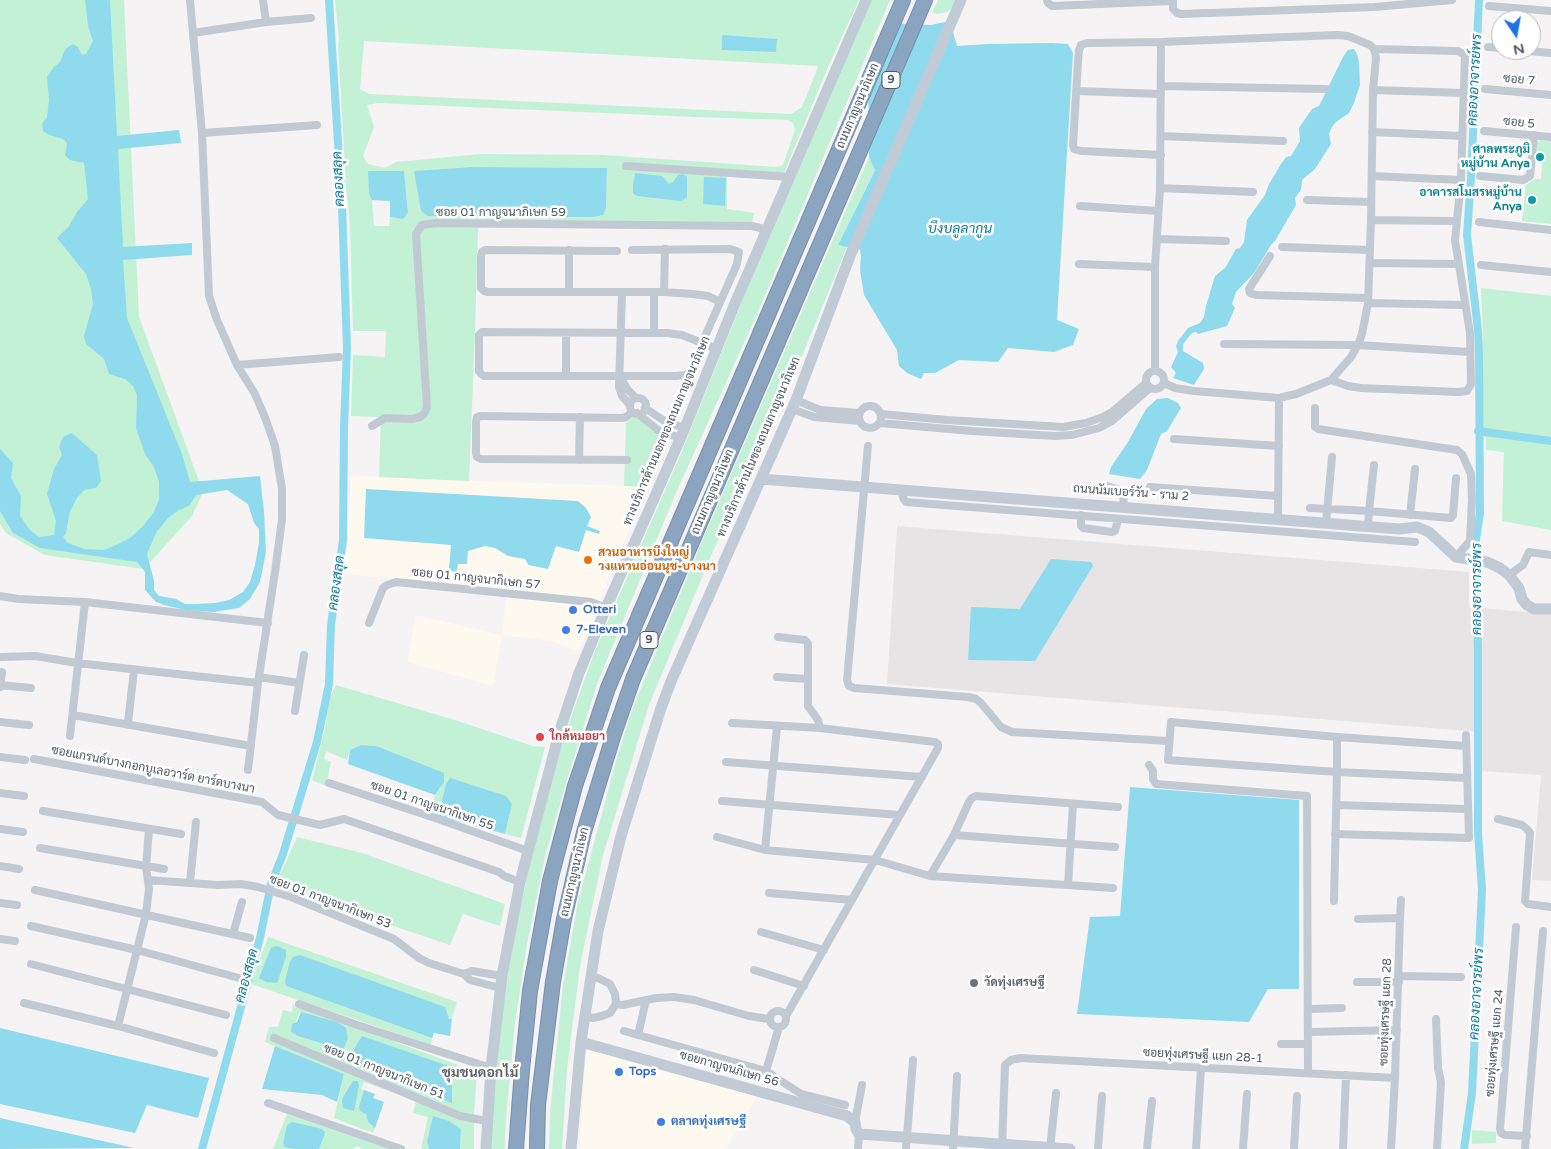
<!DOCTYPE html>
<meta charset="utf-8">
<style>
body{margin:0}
#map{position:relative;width:1551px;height:1149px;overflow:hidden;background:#f5f3f3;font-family:"Varela Round",sans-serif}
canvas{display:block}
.north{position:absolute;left:1491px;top:10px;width:50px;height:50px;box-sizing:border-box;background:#fff;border:1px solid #b7bbc0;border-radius:50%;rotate:168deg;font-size:14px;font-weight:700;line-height:20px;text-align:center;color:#4a5661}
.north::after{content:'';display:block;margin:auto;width:18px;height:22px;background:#1a73e8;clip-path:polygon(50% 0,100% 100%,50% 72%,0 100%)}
</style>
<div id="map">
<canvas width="1551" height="1149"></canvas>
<div class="north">N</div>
</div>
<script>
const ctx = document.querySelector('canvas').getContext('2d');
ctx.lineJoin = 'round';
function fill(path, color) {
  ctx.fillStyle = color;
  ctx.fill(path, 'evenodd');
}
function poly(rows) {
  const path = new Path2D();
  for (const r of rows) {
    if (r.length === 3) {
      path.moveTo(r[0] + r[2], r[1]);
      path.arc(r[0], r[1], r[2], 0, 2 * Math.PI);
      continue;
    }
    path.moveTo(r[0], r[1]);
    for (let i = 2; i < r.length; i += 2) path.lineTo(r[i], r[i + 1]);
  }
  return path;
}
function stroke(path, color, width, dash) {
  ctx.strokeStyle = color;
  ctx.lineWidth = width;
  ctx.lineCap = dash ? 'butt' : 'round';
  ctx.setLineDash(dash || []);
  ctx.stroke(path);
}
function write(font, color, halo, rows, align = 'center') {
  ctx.font = font + ' "Varela Round",Sarabun,sans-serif';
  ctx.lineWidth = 5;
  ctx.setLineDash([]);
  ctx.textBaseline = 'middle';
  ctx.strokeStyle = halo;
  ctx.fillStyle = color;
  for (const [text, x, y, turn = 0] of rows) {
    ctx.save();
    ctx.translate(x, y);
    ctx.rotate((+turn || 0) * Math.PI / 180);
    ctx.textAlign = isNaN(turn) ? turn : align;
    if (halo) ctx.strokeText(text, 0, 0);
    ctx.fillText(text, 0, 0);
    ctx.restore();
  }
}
const commercial = poly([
 [351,476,624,486,647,487,600,599,345,574],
 [506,597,585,606,597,609,578,652,551,641,502,635,493,686,407,662,416,615,502,635],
 [586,1049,758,1095,726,1149,579,1149]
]);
const education = poly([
 [897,526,1469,572,1469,607,1551,614,1551,881,1532,880,1541,775,1481,771,1481,732,887,684]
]);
const green = poly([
 [0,0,124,0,139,317,203,492,192,516,144,569,45,555,6,533,0,524],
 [335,0,859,0,828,67,781,180,727,176,727,209,754,213,752,222,749,224,478,228,475,330,469,481,379,477,381,417,351,416,353,355,385,357,386,331,353,331,350,225,346,185,338,44,339,39],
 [364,41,818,66,818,67,802,107,791,114,369,94,360,89],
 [378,103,695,117,788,120,793,123,795,130,783,165,777,167,603,155,481,154,396,162,385,168,368,164,363,156,374,127,367,105],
 [471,167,607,168,606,209,414,171],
 [404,171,408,213,403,218,390,217,389,226,374,226,372,200,369,194,397,172],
 [871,0,890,0,758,312,675,495,597,684,567,780,545,857,527,944,515,1023,506,1119,505,1149,491,1149,491,1120,502,1011,514,939,536,833,564,737,594,653,680,456,757,264],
 [938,0,957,0,955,5,947,12,936,14,932,12],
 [1540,140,1551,141,1551,224,1522,221,1526,185,1534,179,1541,179,1542,161,1536,160,1537,142],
 [869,157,875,169,838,245,847,247,778,414,713,551,649,705,603,855,580,966,567,1069,562,1149,549,1149,550,1111,563,985,578,902,618,754,633,707,703,539],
 [1481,288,1551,296,1551,530,1502,521,1504,452,1486,450,1486,437,1482,436,1480,428,1483,332],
 [633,417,638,418,653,431,667,438,647,487,624,486,626,423],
 [336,685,458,721,533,746,545,747,521,838,505,834,512,804,446,784,438,816,429,813,435,795,444,782,361,745,350,750,347,760,326,751,324,759,331,762,326,786,312,780,325,728,329,699],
 [297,837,362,853,505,904,500,926,463,914,450,945,275,886],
 [268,937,457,1002,452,1018,286,986,432,1038,431,1045,251,984],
 [293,1004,477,1072,474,1115,474,1149,460,1149,461,1129,434,1116,427,1142,429,1149,421,1149,428,1117,413,1113,416,1101,364,1082,361,1089,364,1090,359,1106,366,1114,368,1122,375,1128,373,1133,334,1118,344,1074,265,1042,269,1027,278,1027,283,1010,292,1012],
 [300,1012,343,1050,298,1036,291,1032],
 [352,1059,452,1077,452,1102,426,1094,356,1066],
 [287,1114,389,1149,363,1149,357,1146,353,1149,273,1149],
 [1472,1130,1496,1132,1496,1143,1472,1144]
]);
const water = poly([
 [85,0,110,0,117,136,179,130,181,143,118,149,123,247,192,243,192,255,123,260,127,318,182,454,190,482,260,476,264,511,266,552,260,582,250,599,239,608,213,612,186,610,164,605,156,602,145,590,145,572,137,562,40,548,13,533,0,511,0,449,13,463,11,478,21,496,20,516,30,530,39,537,54,535,56,521,47,494,54,469,62,455,59,447,63,437,72,433,97,455,101,481,96,488,84,490,77,498,70,511,66,533,63,537,68,543,84,549,104,550,118,544,130,538,143,526,154,512,159,499,159,482,154,467,145,454,136,428,137,395,133,386,125,379,109,374,104,359,86,344,84,336,93,304,91,289,86,274,57,238,69,226,77,212,88,199,84,163,70,160,65,155,67,143,63,139,49,135,43,131,42,124,47,117,49,100,47,77,54,67,60,62,65,50,69,46,73,44,78,47,82,55,86,54,93,41,88,26],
 [227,490,248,504,254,523,259,529,259,543,255,565,250,582,243,592,229,600,215,603,197,604,185,604,176,599,159,596,154,590,154,581,147,554,156,533,168,518,179,510,189,506,196,495],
 [950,21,957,46,988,44,1052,43,1068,44,1073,53,1057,320,1079,329,1073,345,1054,352,1008,348,998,362,959,360,935,373,924,373,921,379,907,373,899,366,897,350,864,295,860,270,861,256,860,250,838,245,875,170,869,157,868,63,887,23,931,25],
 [722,35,777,39,776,52,722,50],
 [1354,49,1357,54,1359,62,1360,85,1354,103,1349,113,1336,122,1332,127,1329,134,1331,144,1315,169,1302,180,1301,190,1295,198,1296,205,1275,241,1271,245,1254,273,1236,292,1232,304,1235,308,1227,326,1198,334,1196,332,1192,333,1183,344,1183,351,1203,363,1204,369,1194,385,1173,378,1176,373,1171,367,1178,352,1176,346,1178,341,1188,328,1200,323,1204,317,1206,306,1215,276,1225,268,1236,249,1240,248,1244,242,1247,220,1265,195,1269,184,1281,164,1286,157,1291,156,1300,141,1299,128,1312,109,1319,106,1343,57,1348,50],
 [471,167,607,168,606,209,603,215,593,217,428,216,421,211,414,171],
 [368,171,404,171,408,213,403,219,390,217,390,201,372,200,369,194],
 [635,173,662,176,669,184,673,182,678,175,683,174,687,177,687,198,681,201,637,196,633,193,633,185],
 [704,177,726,178,725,206,703,204],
 [1168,398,1178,403,1181,408,1167,431,1161,434,1147,470,1140,479,1109,474,1111,467,1128,442,1146,409,1157,399],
 [366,489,578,501,586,508,591,517,587,526,600,531,599,534,586,530,579,552,556,546,548,569,528,565,527,562,525,559,508,556,495,548,485,546,468,551,467,564,458,564,457,571,453,572,449,568,451,545,364,538],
 [1051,559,1091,562,1093,566,1035,661,968,660,971,607,1020,609],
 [361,745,376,746,444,773,444,782,435,795,348,764,350,750],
 [450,778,506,796,512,804,505,834,438,816,446,784],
 [1130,787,1299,800,1299,989,1268,989,1249,1022,1077,1014,1090,917,1120,916],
 [277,946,286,950,286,957,277,983,266,982,259,978,271,948],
 [300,955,445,1007,449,1019,452,1018,450,1036,434,1033,432,1038,286,986,285,981,290,961,293,957],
 [301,1012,337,1022,346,1028,348,1038,343,1050,298,1036,291,1032,292,1024,297,1022],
 [0,1028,209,1078,198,1118,147,1105,135,1133,0,1104],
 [362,1036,457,1069,458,1077,452,1078,452,1103,426,1094,356,1066,352,1059,354,1049],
 [275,1046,344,1074,337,1102,322,1095,262,1089],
 [353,1081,358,1081,359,1086,354,1111,343,1108,342,1099],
 [364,1090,375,1094,373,1098,384,1102,375,1128,368,1122,366,1114,360,1111,359,1106],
 [433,1116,449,1121,461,1129,460,1149,429,1149,427,1142],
 [0,1118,134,1148,0,1149],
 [292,1122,322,1129,325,1132,324,1136,319,1149,295,1149,285,1147,283,1144,287,1125]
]);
const canal = poly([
 [1478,431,1551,441],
 [202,1149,260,938,271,884,283,854,317,742,329,684,331,625,343,540,344,428,347,348,342,206,329,0],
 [1464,1149,1472,1093,1482,890,1478,833,1478,649,1475,547,1480,513,1479,353,1478,330,1467,235,1471,178,1479,0]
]);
const street = poly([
 [190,0,202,133,209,296,217,320,237,365,255,394,266,420,275,446,282,489,282,519,275,572,258,683,248,770],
 [1047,0,1048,3,1052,6,1173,1],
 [1173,0,1173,9,1177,13,1181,14,1375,7,1452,0],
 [1489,6,1551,11],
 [266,22,311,18],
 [193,33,266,22,263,0],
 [1488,47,1501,48],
 [1518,50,1551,53],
 [1161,86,1326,89],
 [1485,89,1551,95],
 [1373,90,1464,93],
 [1076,91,1161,94],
 [1484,131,1551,137],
 [1372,132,1462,136],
 [202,133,317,125],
 [1161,136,1283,141],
 [1161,155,1081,151,1074,149,1073,145,1078,61,1079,50,1081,45,1087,43,1161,42],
 [626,166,790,177],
 [1372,176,1461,180],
 [1480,176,1523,180,1530,176,1534,135],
 [1160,188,1253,192],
 [1307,200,1371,202],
 [1080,206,1158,211],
 [1371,220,1456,221],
 [1479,222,1551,230],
 [1157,239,1226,241],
 [1282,247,1370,250],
 [569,250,569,292],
 [632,250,730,249,739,252,737,264,702,343,690,372,686,375,676,376,484,376,481,374,479,371,479,335,482,332,667,333,682,335,717,349],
 [617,251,485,250,482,252,481,256,481,288,484,291,488,292,664,292,693,294,708,296,720,302],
 [1270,256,1249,289,1250,293,1256,295,1368,298],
 [1370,263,1459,264],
 [1079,264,1155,267],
 [1481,265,1551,272],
 [622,292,619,387,622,396,630,405],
 [664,292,665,249],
 [1368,303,1465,305],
 [654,333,654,292],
 [1224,344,1358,345,1470,352],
 [237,365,339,357],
 [1155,380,9],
 [1155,371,1155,267,1160,188,1161,42,1337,35,1348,36,1370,45,1374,49,1376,58,1373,90,1371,220,1368,303,1362,334,1358,345,1351,357,1331,380,1296,394,1279,398,1194,391,1175,388,1164,383],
 [566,376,566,333],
 [621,378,627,389,636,398],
 [1331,380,1348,386,1361,388,1458,392,1467,391,1471,384,1470,333,1455,240,1461,180,1465,55,1458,51,1374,49],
 [638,406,8],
 [796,400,820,410,859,413],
 [870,417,11],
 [645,408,663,420,684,428],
 [1315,408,1315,427,1318,429,1457,450,1462,454,1471,474,1472,500,1470,541,1456,557],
 [792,409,814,417,860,421],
 [637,413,658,430,680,438],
 [881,414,947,420,1063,427,1086,423,1103,417,1112,412,1146,383],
 [880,423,972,431,1054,436,1072,435,1099,428,1112,421,1150,388],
 [372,426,385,418,412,419,420,417,424,414,427,407,416,234,422,225,436,223,752,226,768,230],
 [1174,439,1279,446],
 [868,446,847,680,849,686,854,688,968,697,976,699,981,703,1001,727,1012,732,1169,741],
 [579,460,580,417],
 [627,460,481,459,477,457,476,453,476,422,477,417,480,416,622,418,626,417,632,412],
 [1103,485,1117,489,1123,493,1124,507],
 [1150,487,1278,496],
 [901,489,903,498,906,502,1415,542],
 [1310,508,1369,511,1374,465],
 [1081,515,1081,526,1083,528,1112,532,1115,531,1118,519],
 [1410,515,1415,469],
 [1278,519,1279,398],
 [1326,523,1332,457],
 [1368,526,1369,511,1451,518,1453,515,1456,478],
 [1509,575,1523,565,1529,552,1551,555],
 [0,596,18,599,85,602,268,623],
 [369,623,383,588,387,585,396,582,591,602,606,608],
 [778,637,805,640,808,643,808,706,818,720,820,728],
 [0,657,35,656,77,663,258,683],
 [259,677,299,683],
 [777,677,807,679],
 [0,685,31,688],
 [0,687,2,672],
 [295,711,304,655],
 [73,715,251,746],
 [0,722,29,725],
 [1171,722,1337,737,1337,772,1168,760,1171,722],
 [128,723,134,670],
 [732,723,820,728,935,742,938,744,938,748,786,1016],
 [70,736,85,602],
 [1337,737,1466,746],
 [0,757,25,760],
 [34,759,262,802,278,815,320,825,344,819,499,872,504,876,520,882],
 [726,762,922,777],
 [1149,765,1153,771,1153,779,1156,784,1307,796,1308,1073],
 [329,783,438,819,528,851],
 [0,793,24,796],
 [722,801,900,815],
 [1336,805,1468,809],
 [43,811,181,834],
 [1498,819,1522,825,1527,829,1530,833,1525,901,1528,904,1551,907],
 [0,829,23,832],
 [1335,834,1469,838,1466,735],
 [954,835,1115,847],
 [717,837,765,850,875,860,930,876,1113,888],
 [40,848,164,869],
 [765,850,777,727],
 [0,866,19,869],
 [930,876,954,835,969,802,972,798,976,796,1118,807],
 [148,880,218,885,241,884,258,887,291,897,394,939,419,958,429,963,464,974,470,980,500,988],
 [190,882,196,822],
 [1068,885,1073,804],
 [35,890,250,938],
 [769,893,852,900],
 [1334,901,1337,772,1467,778],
 [0,903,17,905],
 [1400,918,1401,900],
 [1358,919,1400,918,1395,1078,1391,1149],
 [31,926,137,950,239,978],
 [1516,927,1500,1129,1501,1133,1505,1135,1527,1136],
 [761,932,824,950],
 [233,934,242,902],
 [0,939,15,941],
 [31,964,226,1015],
 [754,970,804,986],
 [464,974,472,971,502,976],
 [1399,976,1461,977],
 [1357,982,1399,982],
 [24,1003,118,1026,214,1053],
 [299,1004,357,1025,491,1068],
 [616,1004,623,1005,656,998,674,997,694,1000,749,1016,769,1019],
 [1309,1009,1342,1008],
 [778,1019,8],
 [584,1016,593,1018,602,1016,610,1013,616,1004,615,994,610,984,598,978,590,977],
 [1436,1019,1438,1068,1441,1082,1437,1149],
 [118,1026,146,914,149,889,146,867,149,829],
 [624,1031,766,1071,801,1094,845,1105],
 [1309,1032,1397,1030],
 [638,1035,646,1000],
 [274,1038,460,1116,487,1121],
 [1281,1044,1308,1044],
 [766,1071,779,1027],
 [268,1103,401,1149],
 [855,1122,862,1085],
 [1002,1147,1005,1065,1011,1060,1020,1058,1395,1078],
 [858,1149,859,1134],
 [906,1149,913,1060],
 [953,1149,957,1076],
 [1050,1149,1056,1093],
 [1098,1149,1102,1096],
 [1147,1149,1152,1101],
 [1196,1149,1201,1068],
 [1243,1149,1247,1094],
 [1294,1149,1297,1096],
 [1343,1149,1346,1075],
 [1525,1149,1543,931]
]);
const secondary = poly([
 [761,479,1399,529,1417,527,1429,532,1456,557,1487,562,1500,568,1509,575,1519,588,1522,599,1527,605,1534,609,1551,609],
 [581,1042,847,1116,855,1122,856,1129,859,1134,1070,1149],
 [486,1149,491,1068,502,976,520,882,560,730,579,673,606,608,684,430,733,308,866,0],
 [571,1149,581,1042,598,931,621,836,661,708,672,679,796,400,850,256,961,0]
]);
const highway = poly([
 [516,1149,522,1070,530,991,550,881,575,786,608,688,903,0],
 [537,1149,538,1105,553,982,564,919,584,832,613,737,633,679,925,0]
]);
const markers = [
 [1540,157,5,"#0f9aa8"],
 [1532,200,5,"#0f9aa8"],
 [588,560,5,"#e8710a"],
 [573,610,5,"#3f7fe0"],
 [566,630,5,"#3f7fe0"],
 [540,737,5,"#e0444e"],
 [974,983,5,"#6b7280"],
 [619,1072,5,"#3f7fe0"],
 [661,1122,5,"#3f7fe0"]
];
const shields = [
 [891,80,18],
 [649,640,18]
];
const shieldNames = [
 ["9",891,80],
 ["9",649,640]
];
const streetNames = [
 ["ซอย 7",1519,80,5],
 ["ถนนกาญจนาภิเษก",858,106,-67],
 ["ซอย 5",1519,123,6],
 ["ซอย 01 กาญจนาภิเษก 59",501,213],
 ["ทางบริการด้านนอกของถนนกาญจนาภิเษก",667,431,-67],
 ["ทางบริการด้านในของถนนกาญจนาภิเษก",759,447,-67],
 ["ถนนกาญจนาภิเษก",713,492,-67],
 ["ถนนนัมเบอร์วัน - ราม 2",1131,493,4],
 ["ซอย 01 กาญจนากิเษก 57",476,579,6],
 ["ซอยแกรนด์บางกอกบูเลอวาร์ด ยาร์ดบางนา",153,770,11],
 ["ซอย 01 กาญจนากิเษก 55",432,806,19],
 ["ถนนกาญจนาภิเษก",575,872,-77],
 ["ซอย 01 กาญจนากิเษก 53",330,902,21],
 ["ซอยทุ่งเศรษฐี แยก 28",1386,1012,-88],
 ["ซอยทุ่งเศรษฐี แยก 24",1495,1043,-85],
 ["ซอยทุ่งเศรษฐี แยก 28-1",1203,1056,3],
 ["ซอยกาญจนภิเษก 56",729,1069,16],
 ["ซอย 01 กาญจนากิเษก 51",384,1072,22]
];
const cultureNames = [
 ["ศาลพระภูมิ",1530,150],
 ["หมู่บ้าน Anya",1530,164],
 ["อาคารสโมสรหมู่บ้าน",1522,193],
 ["Anya",1522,207]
];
const foodNames = [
 ["สวนอาหารบึงใหญ่",598,553],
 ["วงแหวนอ่อนนุช-บางนา",598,567]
];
const shopNames = [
 ["Otteri",583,610],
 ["7-Eleven",576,630],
 ["Tops",629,1072],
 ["ตลาดทุ่งเศรษฐี",671,1122]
];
const healthNames = [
 ["ใกล้หมอยา",550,737]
];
const worshipNames = [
 ["วัดทุ่งเศรษฐี",984,983]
];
const waterNames = [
 ["คลองอาจารย์พร",1475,80,-87],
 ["คลองสลุด",339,179,-93],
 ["บึงบลูลากูน",960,229],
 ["คลองสลุด",337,583,-82],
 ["คลองอาจารย์พร",1477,589,-90],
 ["คลองสลุด",247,976,-75],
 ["คลองอาจารย์พร",1477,994,-87]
];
const neighbourhoodNames = [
 ["ชุมชนดอกไม้",480,1073]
];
fill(commercial, '#fdf9ef');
fill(education, '#e6e4e5');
fill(green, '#c3f1d5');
fill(water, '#90daee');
stroke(canal, '#90daee', 8);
stroke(highway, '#7690ad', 16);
stroke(street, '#c1cad2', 8);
stroke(secondary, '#c1cbd6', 11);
stroke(highway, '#8ba5c1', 14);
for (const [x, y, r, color] of markers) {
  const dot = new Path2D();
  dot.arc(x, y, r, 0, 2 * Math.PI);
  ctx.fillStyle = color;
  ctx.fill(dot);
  stroke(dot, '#fff', 2);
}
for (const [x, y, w] of shields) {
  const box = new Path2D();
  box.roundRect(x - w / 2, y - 8.5, w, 17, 4);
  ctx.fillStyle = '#fff';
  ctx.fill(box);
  stroke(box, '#4a5661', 1);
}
write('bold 11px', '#4a5661', null, shieldNames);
write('12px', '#4a5661', '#fff', streetNames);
write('bold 12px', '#0d838f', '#fff', cultureNames, 'right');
write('bold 12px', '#c56008', '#fff', foodNames, 'left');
write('bold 12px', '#366cbe', '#fff', shopNames, 'left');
write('bold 12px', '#be3a42', '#fff', healthNames, 'left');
write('bold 12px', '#5b616d', '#fff', worshipNames, 'left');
write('italic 14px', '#0c7c9b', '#fff', waterNames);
write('bold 14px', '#5f6368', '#fff', neighbourhoodNames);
</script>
